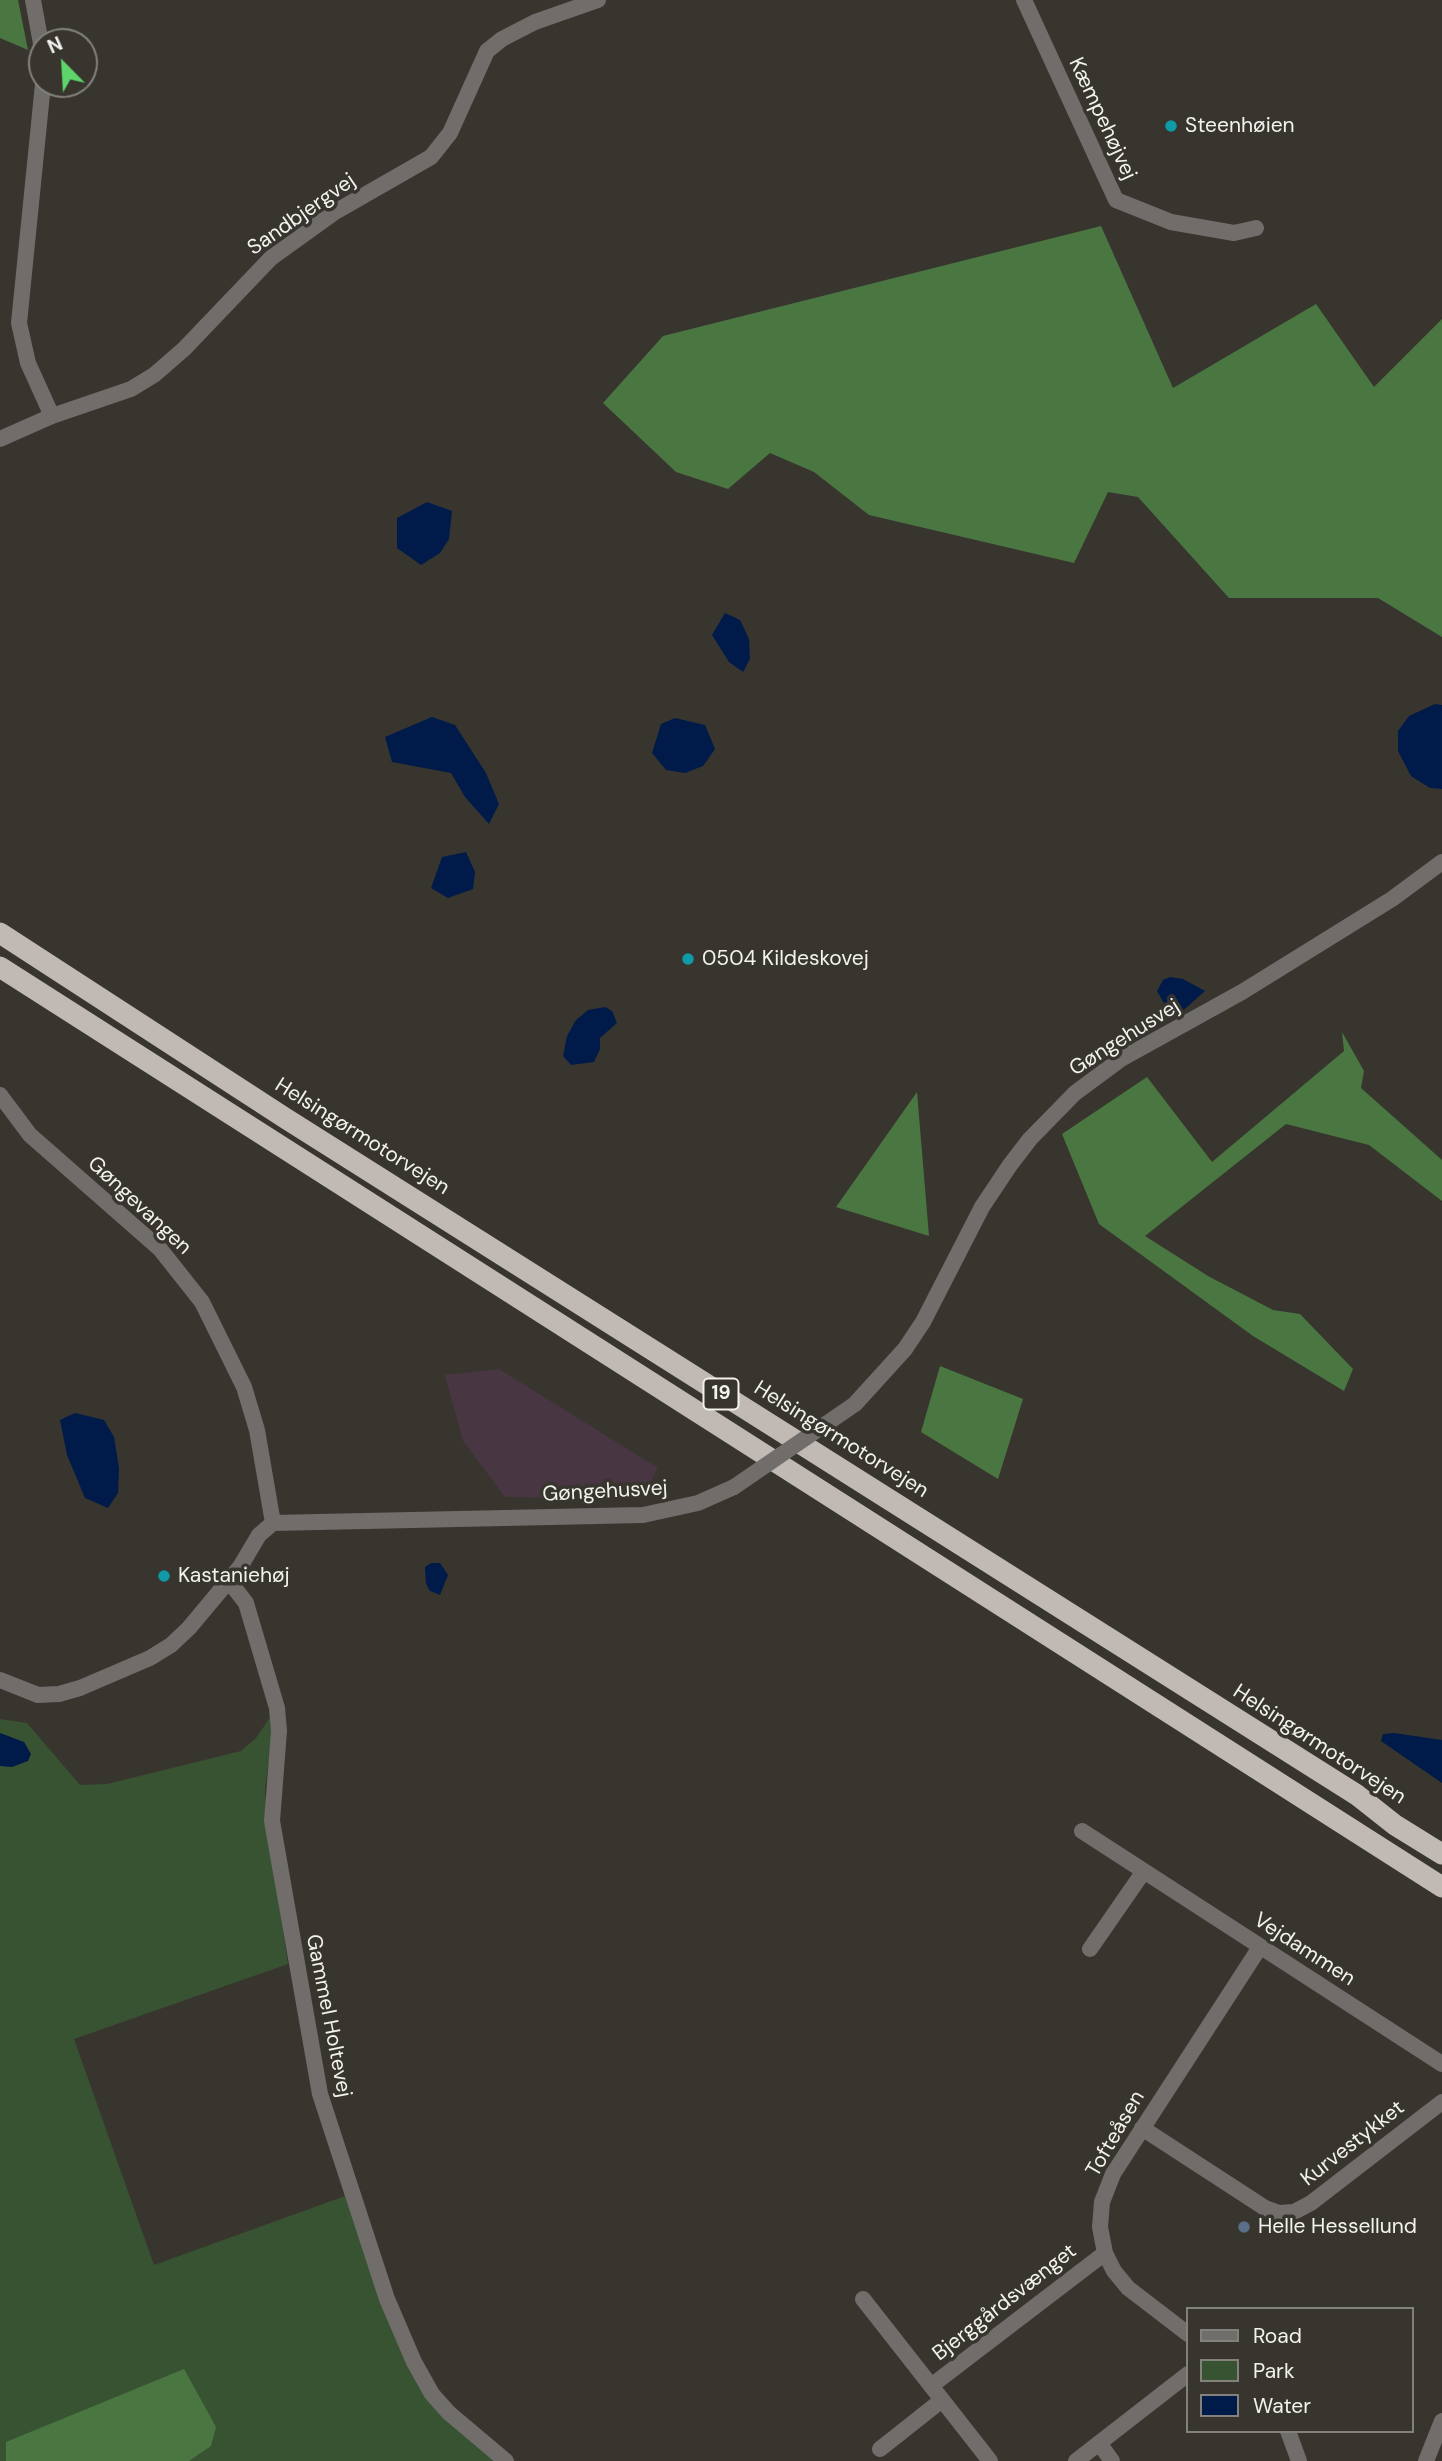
<!DOCTYPE html>
<meta charset="utf-8">
<style>
body{margin:0}
#map{position:relative;width:1442px;height:2461px;overflow:hidden;background:#38352f;font-family:"DM Sans",sans-serif}
canvas{display:block}
.legend{position:absolute;left:1186px;top:2307px;width:228px;height:126px;box-sizing:border-box;background:#38352f;border:2px solid #83817b;margin:0;padding:9px 12px;list-style:none;font-size:21px;color:#f4f2ee}
.legend li{display:flex;align-items:center;gap:14px;height:35px}
.legend b{width:35px;border:2px solid #83817b}
.north{position:absolute;left:28px;top:28px;width:70px;height:70px;box-sizing:border-box;background:#38352f;border:2px solid #83817b;border-radius:50%;rotate:336deg;font-size:19px;font-weight:700;line-height:28px;text-align:center;color:#f4f2ee}
.north::after{content:'';display:block;margin:auto;width:24px;height:32px;background:#5ed56c;clip-path:polygon(50% 0,100% 100%,50% 72%,0 100%)}
</style>
<div id="map">
<canvas width="1442" height="2461"></canvas>
<ul class="legend">
<li><b style="height:9px;background:#706d6b"></b>Road</li>
<li><b style="height:19px;background:#385332"></b>Park</li>
<li><b style="height:19px;background:#001b4a"></b>Water</li>
</ul>
<div class="north">N</div>
</div>
<script>
const ctx = document.querySelector('canvas').getContext('2d');
ctx.lineJoin = 'round';
function fill(path, color) {
  ctx.fillStyle = color;
  ctx.fill(path, 'evenodd');
}
function poly(rows) {
  const path = new Path2D();
  for (const r of rows) {
    path.moveTo(r[0], r[1]);
    for (let i = 2; i < r.length; i += 2) path.lineTo(r[i], r[i + 1]);
  }
  return path;
}
function stroke(path, color, width, dash) {
  ctx.strokeStyle = color;
  ctx.lineWidth = width;
  ctx.lineCap = dash ? 'butt' : 'round';
  ctx.setLineDash(dash || []);
  ctx.stroke(path);
}
function write(font, color, halo, rows, align = 'center') {
  ctx.font = font + ' "DM Sans",sans-serif';
  ctx.lineWidth = 7;
  ctx.setLineDash([]);
  ctx.textBaseline = 'middle';
  ctx.strokeStyle = halo;
  ctx.fillStyle = color;
  for (const [text, x, y, turn = 0] of rows) {
    ctx.save();
    ctx.translate(x, y);
    ctx.rotate((+turn || 0) * Math.PI / 180);
    ctx.textAlign = isNaN(turn) ? turn : align;
    if (halo) ctx.strokeText(text, 0, 0);
    ctx.fillText(text, 0, 0);
    ctx.restore();
  }
}
const industrial = poly([
 [499,1369,658,1468,642,1499,505,1497,463,1441,445,1375]
]);
const green = poly([
 [271,1716,273,1732,265,1788,266,1819,288,1964,74,2039,154,2265,348,2195,412,2369,497,2461,0,2461,0,1719,27,1723,80,1785,107,1784,241,1751,256,1738]
]);
const forest = poly([
 [0,0,18,0,28,50,0,38],
 [1101,226,1173,388,1316,304,1374,387,1442,319,1442,637,1378,598,1229,598,1138,497,1108,492,1074,563,869,515,814,472,770,453,728,489,676,472,603,403,663,336],
 [1342,1032,1364,1071,1361,1088,1442,1160,1442,1201,1369,1145,1286,1124,1145,1236,1208,1276,1273,1310,1300,1314,1353,1369,1344,1391,1253,1336,1099,1224,1062,1134,1147,1077,1212,1162,1344,1051],
 [917,1092,929,1236,836,1207],
 [940,1366,1023,1399,998,1479,921,1432],
 [184,2369,216,2427,211,2446,189,2461,6,2461,6,2442]
]);
const water = poly([
 [427,502,452,511,449,539,440,553,421,565,397,548,397,518],
 [725,613,740,620,749,639,750,659,743,672,729,662,712,635],
 [1435,704,1442,705,1442,789,1430,788,1411,776,1398,751,1398,731,1409,716],
 [432,717,455,725,486,773,499,804,489,824,465,797,451,773,392,762,385,737],
 [675,718,705,725,715,749,703,766,685,773,666,770,652,753,661,724],
 [466,852,475,872,473,889,448,898,431,888,442,857],
 [1170,977,1183,979,1205,991,1178,1015,1169,1012,1157,991,1163,980],
 [605,1007,612,1011,617,1023,600,1038,600,1049,594,1062,571,1065,563,1056,567,1036,576,1020,588,1010],
 [75,1413,104,1420,114,1437,119,1468,118,1493,108,1508,85,1498,67,1455,60,1420],
 [431,1563,440,1563,448,1575,440,1595,430,1591,426,1584,425,1567],
 [0,1733,24,1742,31,1754,28,1761,12,1767,0,1766],
 [1394,1733,1442,1740,1442,1783,1381,1741,1383,1734]
]);
const minor = poly([
 [33,0,42,49],
 [1024,0,1116,200,1171,222,1234,233,1256,228],
 [43,84,19,323,28,363,52,416],
 [0,439,52,416,131,389,154,375,184,349,271,258,335,212,431,157,450,133,487,51,502,39,535,22,598,0],
 [0,1095,30,1135,160,1249,202,1302,244,1387,257,1430,273,1523],
 [826,1424,855,1404,905,1349,923,1322,982,1207,1010,1165,1030,1139,1075,1093,1121,1059,1242,992,1392,899,1442,862],
 [229,1581,246,1603,277,1708,279,1731,272,1821,320,2094,387,2299,414,2362,432,2394,449,2413,506,2461],
 [0,1680,38,1695,59,1694,80,1688,150,1658,171,1645,189,1628,240,1567,259,1535,273,1523,643,1515,698,1503,734,1487],
 [1082,1831,1442,2064],
 [1090,1949,1144,1871],
 [1142,2128,1265,2208,1279,2213,1294,2212,1311,2203,1442,2102],
 [863,2299,990,2461],
 [1188,2334,1128,2288,1114,2271,1105,2253,1100,2227,1102,2202,1113,2174,1260,1947],
 [931,2386,1105,2253],
 [1288,2431,1299,2461],
 [1099,2443,1112,2461],
 [880,2449,942,2400],
 [1076,2461,1188,2374],
 [1426,2461,1442,2421]
]);
const highway = poly([
 [0,933,285,1118,1357,1795,1395,1825,1442,1854],
 [0,967,1442,1887]
]);
const minorBridge = poly([
 [734,1487,826,1424]
]);
const markers = [
 [1171,126,7,"#0f9aa8"],
 [688,959,7,"#0f9aa8"],
 [164,1576,7,"#0f9aa8"],
 [1244,2227,7,"#5c6f8a"]
];
const shields = [
 [721,1394,35]
];
const shieldNames = [
 ["19",721,1394]
];
const streetNames = [
 ["Kæmpehøjvej",1102,119,65],
 ["Sandbjergvej",302,215,-35],
 ["Gøngehusvej",1125,1038,-32],
 ["Helsingørmotorvejen",362,1137,32],
 ["Gøngevangen",139,1206,43],
 ["Helsingørmotorvejen",841,1440,32],
 ["Gøngehusvej",605,1492,-3],
 ["Helsingørmotorvejen",1319,1745,33],
 ["Vejdammen",1304,1950,33],
 ["Gammel Holtevej",328,2016,79],
 ["Tofteåsen",1116,2134,-60],
 ["Kurvestykket",1353,2144,-38],
 ["Bjerggårdsvænget",1005,2303,-38]
];
const poiNames = [
 ["Steenhøien",1185,126],
 ["0504 Kildeskovej",702,959],
 ["Kastaniehøj",178,1576],
 ["Helle Hessellund",1258,2227]
];
fill(industrial, '#483742');
fill(green, '#385332');
fill(forest, '#4a7741');
fill(water, '#001b4a');
stroke(minor, '#706d6b', 16);
stroke(highway, '#c1bab4', 21);
stroke(minorBridge, '#706d6b', 16);
for (const [x, y, r, color] of markers) {
  const dot = new Path2D();
  dot.arc(x, y, r, 0, 2 * Math.PI);
  ctx.fillStyle = color;
  ctx.fill(dot);
  stroke(dot, '#38352f', 2.5);
}
for (const [x, y, w] of shields) {
  const box = new Path2D();
  box.roundRect(x - w / 2, y - 15.5, w, 31, 5);
  ctx.fillStyle = '#38352f';
  ctx.fill(box);
  stroke(box, '#f4f2ee', 2);
}
write('bold 19px', '#f4f2ee', null, shieldNames);
write('21px', '#f4f2ee', '#38352f', streetNames);
write('21px', '#f4f2ee', '#38352f', poiNames, 'left');
</script>
